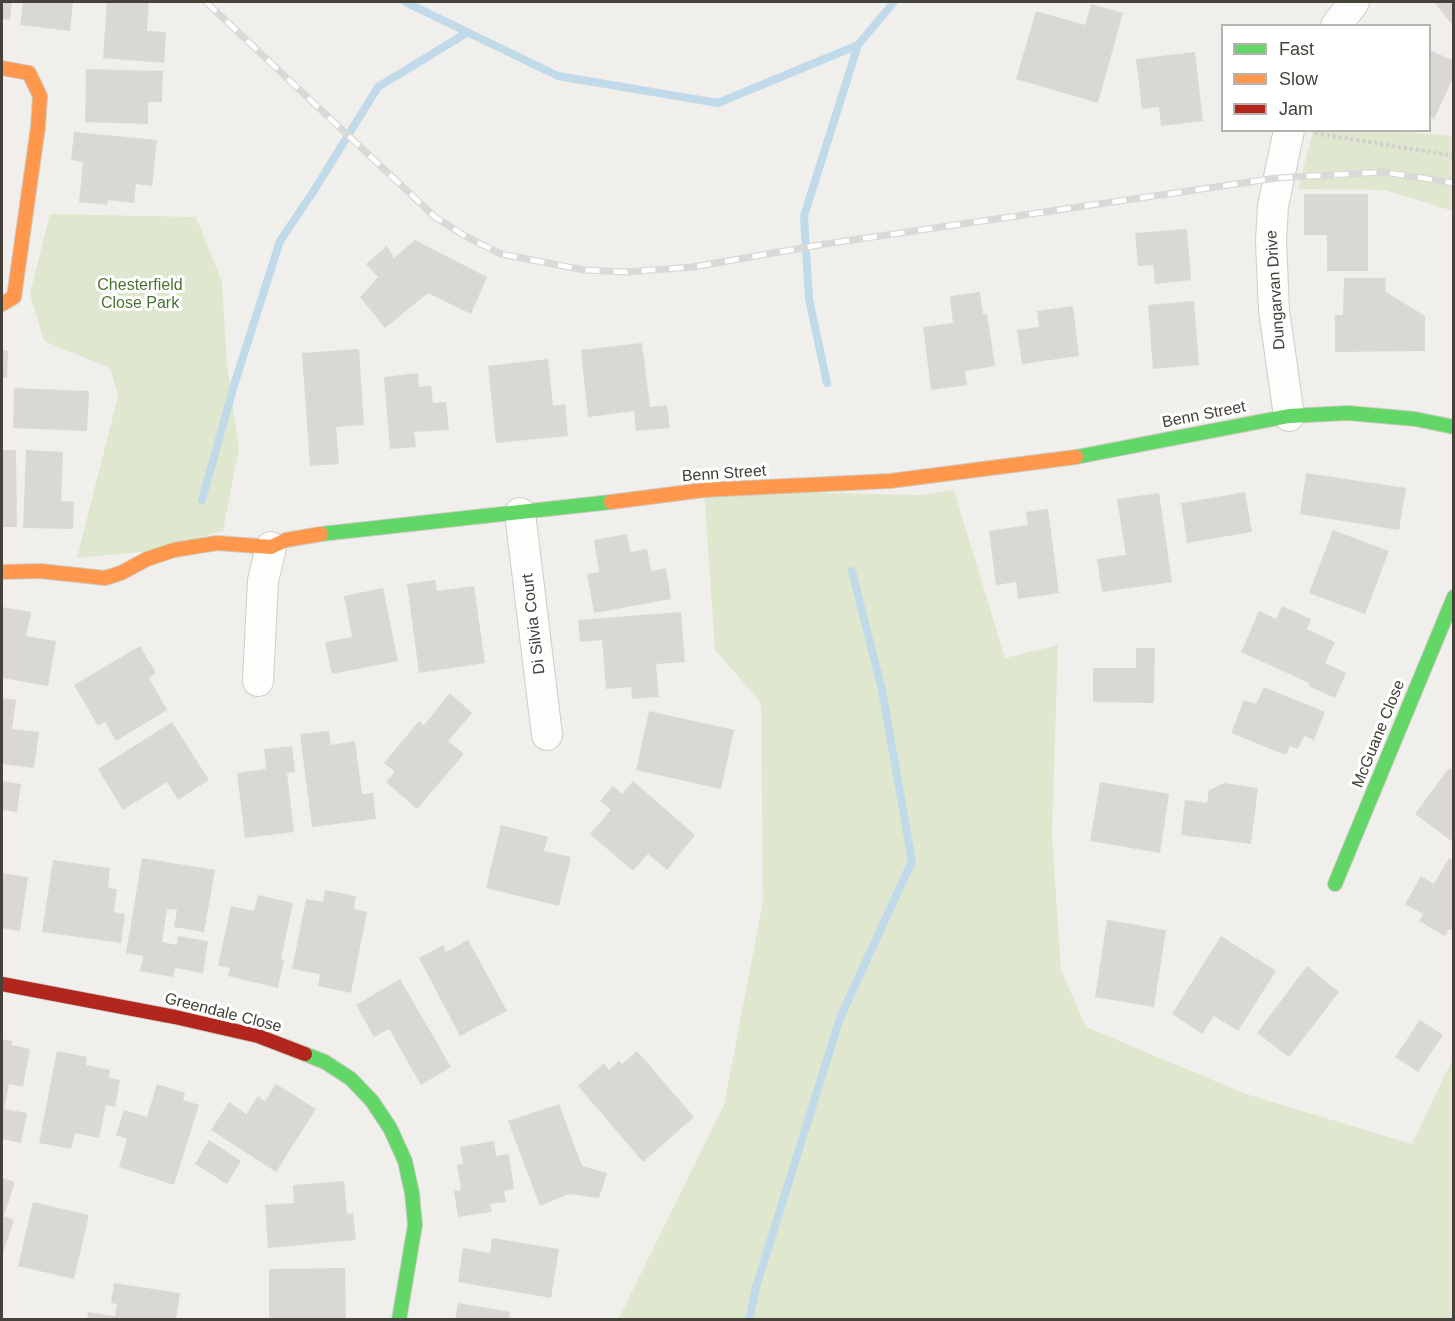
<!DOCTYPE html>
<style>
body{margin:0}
#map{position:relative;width:1455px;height:1321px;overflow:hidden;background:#f1efec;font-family:Helvetica,sans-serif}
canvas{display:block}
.frame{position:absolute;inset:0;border:3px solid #464139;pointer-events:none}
.legend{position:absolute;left:1221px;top:24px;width:210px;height:108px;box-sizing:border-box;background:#fff;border:2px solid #b5b3b0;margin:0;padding:8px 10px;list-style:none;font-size:18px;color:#464139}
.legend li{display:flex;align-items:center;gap:12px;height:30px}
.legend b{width:30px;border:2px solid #b5b3b0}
</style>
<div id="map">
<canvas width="1455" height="1321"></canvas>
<div class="frame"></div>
<ul class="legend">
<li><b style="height:8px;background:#63d668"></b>Fast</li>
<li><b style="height:8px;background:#ff974d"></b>Slow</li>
<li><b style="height:8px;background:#b3261e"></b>Jam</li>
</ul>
</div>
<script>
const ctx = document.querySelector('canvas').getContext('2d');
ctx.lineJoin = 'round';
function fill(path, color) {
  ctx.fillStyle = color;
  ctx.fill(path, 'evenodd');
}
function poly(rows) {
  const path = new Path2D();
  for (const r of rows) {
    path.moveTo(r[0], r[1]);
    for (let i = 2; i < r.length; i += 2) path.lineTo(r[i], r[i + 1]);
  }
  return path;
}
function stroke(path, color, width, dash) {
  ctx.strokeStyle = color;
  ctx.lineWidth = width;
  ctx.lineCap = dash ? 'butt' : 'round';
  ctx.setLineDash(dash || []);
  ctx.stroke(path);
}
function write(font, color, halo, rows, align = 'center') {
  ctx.font = font + ' Helvetica,sans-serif';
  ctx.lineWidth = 6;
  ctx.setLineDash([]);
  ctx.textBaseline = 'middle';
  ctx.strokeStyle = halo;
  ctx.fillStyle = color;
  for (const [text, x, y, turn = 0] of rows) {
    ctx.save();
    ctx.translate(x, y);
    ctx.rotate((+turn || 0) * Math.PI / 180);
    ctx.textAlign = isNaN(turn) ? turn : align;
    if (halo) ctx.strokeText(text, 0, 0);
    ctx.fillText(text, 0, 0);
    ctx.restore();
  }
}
const green = poly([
 [1392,131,1453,136,1453,211,1385,190,1298,189,1313,131],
 [50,214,196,217,222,282,227,365,239,449,223,531,151,551,77,558,118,396,110,368,44,341,30,294],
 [704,490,919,495,954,490,1005,658,1058,645,1052,834,1061,970,1086,1027,1246,1094,1412,1144,1453,1058,1453,1319,618,1320,724,1105,763,901,761,703,715,650]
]);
const stream = poly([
 [405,2,558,76,718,103,858,45],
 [827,383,809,299,804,216,858,45,894,2],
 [202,500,235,382,280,241,313,192,378,87,468,32],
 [749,1320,756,1287,840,1018,912,861,882,690,852,571]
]);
const building = poly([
 [2,2,12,2,10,20,2,19],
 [23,2,73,2,70,31,20,25],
 [107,2,149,2,147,31,166,32,164,63,103,58],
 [1434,2,1454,2,1454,27],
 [1091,4,1123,13,1098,103,1016,79,1036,11,1085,25],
 [1430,50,1454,61,1454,76,1434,119,1430,117],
 [1195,52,1203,121,1161,126,1159,107,1142,109,1136,59],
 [86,69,163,71,162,102,148,102,148,124,85,122],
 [74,132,157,140,152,186,136,184,134,203,108,200,107,205,79,202,83,162,71,160],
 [1304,194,1368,194,1368,271,1327,271,1327,235,1304,235],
 [1187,229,1191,280,1155,284,1153,265,1138,266,1135,233],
 [415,240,487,277,471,314,428,293,385,328,360,297,378,277,366,264,387,246,394,258],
 [1344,278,1385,278,1386,292,1425,316,1425,351,1335,352,1335,315,1343,315],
 [980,292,983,314,987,314,995,366,965,371,967,385,931,390,923,327,953,323,950,296],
 [1194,301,1199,365,1153,369,1148,305],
 [1073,306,1079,356,1022,364,1017,330,1039,327,1037,311],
 [642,343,650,407,667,405,670,428,636,431,634,411,588,417,581,350],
 [359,349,364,425,336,427,339,464,310,466,302,353],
 [2,350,8,351,7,378,2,377],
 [548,359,553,406,565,404,568,436,496,443,488,366],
 [418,373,419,387,431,386,433,403,446,402,449,430,414,432,416,447,390,449,384,377],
 [14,388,89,391,87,431,13,428],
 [2,450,16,450,17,527,2,527],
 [26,450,63,452,61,501,74,502,73,529,23,528],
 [1306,473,1406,488,1399,530,1300,514],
 [1245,492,1252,532,1187,543,1181,503],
 [1159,493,1172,582,1102,592,1097,559,1126,555,1117,499],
 [1048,509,1059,593,1018,599,1016,582,996,585,989,531,1028,525,1026,512],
 [1333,530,1389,551,1365,614,1309,593],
 [627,534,630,552,647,549,651,571,666,568,671,599,594,613,587,574,599,572,594,540],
 [435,580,437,591,474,586,485,663,419,673,407,584],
 [383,588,398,661,332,674,325,642,352,637,344,596],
 [1282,606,1311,619,1307,629,1335,642,1325,663,1346,673,1335,698,1308,686,1309,683,1241,652,1259,611,1276,619],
 [2,607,31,612,26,636,56,641,48,686,2,678],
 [681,612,685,662,656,664,659,697,632,699,631,687,606,689,602,640,580,642,578,620],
 [140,646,156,673,149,678,167,710,116,741,105,722,98,726,74,685],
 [1136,648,1155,648,1154,703,1093,702,1093,668,1136,668],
 [1264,687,1325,712,1314,740,1304,736,1298,749,1290,746,1286,755,1231,733,1244,700,1256,704],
 [450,693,472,713,448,741,464,754,417,809,386,782,395,772,384,763,419,721,424,725],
 [2,698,16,700,12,729,39,732,34,768,2,764],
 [649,711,734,730,721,789,636,770],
 [172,722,209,780,178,800,167,782,123,810,98,769],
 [329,731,331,745,355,741,362,794,373,793,376,819,312,827,300,734],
 [292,746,295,772,287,773,294,832,245,838,237,773,266,769,264,749],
 [1449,768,1454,771,1454,843,1415,814],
 [2,781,21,784,17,812,2,810],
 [633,781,695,835,667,870,648,854,633,871,590,834,611,810,600,801,613,786,622,794],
 [1100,782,1169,794,1160,853,1090,841],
 [1224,783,1258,788,1251,844,1181,835,1185,800,1207,803,1209,790],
 [501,825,548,837,544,851,571,857,559,906,486,888],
 [142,858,215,870,204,932,174,927,177,910,167,909,162,942,177,945,178,936,208,941,203,973,175,968,173,977,140,971,143,956,126,953],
 [1449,858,1454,861,1454,931,1449,929,1445,936,1419,921,1423,914,1405,904,1421,876,1434,884],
 [53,860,110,868,108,888,117,889,114,912,125,914,121,943,42,932],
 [2,873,28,877,20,931,2,928],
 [325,890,356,896,354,909,367,912,351,993,318,986,320,974,292,969,306,899,323,902],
 [258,895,293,903,281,959,284,960,278,988,228,976,230,968,218,966,231,906,254,911],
 [1107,920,1166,930,1154,1007,1095,997],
 [1221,936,1276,971,1238,1031,1214,1016,1202,1034,1172,1014],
 [468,940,507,1011,460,1036,419,958,443,945,446,952],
 [1307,966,1339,992,1289,1057,1257,1033],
 [400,979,451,1067,421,1085,389,1029,374,1037,356,1005],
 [1420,1020,1443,1035,1418,1072,1395,1057],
 [2,1039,12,1041,12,1045,30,1049,23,1087,9,1084,4,1109,27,1113,21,1143,2,1139],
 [57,1051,87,1057,86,1065,110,1070,109,1078,120,1080,115,1107,106,1105,99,1138,75,1133,71,1149,39,1143],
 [637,1051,694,1117,643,1162,578,1086,604,1063,609,1070,619,1061,622,1064],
 [157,1084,185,1093,183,1100,199,1105,174,1185,119,1167,127,1139,116,1135,124,1110,147,1117],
 [276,1084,316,1109,276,1172,211,1130,229,1102,246,1114,258,1096,265,1101],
 [559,1104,582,1166,607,1173,599,1198,569,1194,540,1206,508,1121],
 [209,1140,241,1161,227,1184,195,1164],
 [494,1141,496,1156,509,1154,514,1189,504,1191,506,1202,490,1204,492,1212,458,1217,454,1191,461,1190,457,1165,463,1164,460,1147],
 [2,1178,15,1182,4,1216,14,1220,2,1256],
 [344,1181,347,1214,353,1213,356,1240,268,1248,265,1205,294,1203,293,1185],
 [33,1202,89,1215,74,1279,18,1266],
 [492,1238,559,1249,551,1298,458,1282,463,1248,490,1253],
 [345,1268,346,1320,269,1320,269,1269],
 [114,1283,180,1293,176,1320,87,1320,88,1312,115,1316,117,1304,111,1303],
 [458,1303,510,1312,509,1320,455,1320]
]);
const path = poly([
 [1315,133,1454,156]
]);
const street = poly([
 [1336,26,1354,2],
 [1289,130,1273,206,1271,241,1274,310,1289,416],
 [520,513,547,735],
 [258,681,263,581,271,547]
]);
const fast = poly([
 [1076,457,1289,416,1348,413,1415,419,1454,427],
 [321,534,611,502],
 [1335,884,1454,597],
 [305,1054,325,1062,351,1079,372,1101,390,1128,405,1161,412,1193,415,1225,399,1320]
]);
const slow = poly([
 [2,68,29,73,40,96,38,127,14,297,2,304],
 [611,502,704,490,890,481,1076,457],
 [2,572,40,571,105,578,121,573,147,559,174,550,217,543,271,547,286,540,321,534]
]);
const jam = poly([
 [2,984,175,1017,258,1036,305,1054]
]);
const rail = poly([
 [206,2,435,217,465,236,501,254,584,270,626,272,693,267,825,244,1277,178,1384,172,1454,183]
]);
const parkNames = [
 ["Chesterfield",140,286],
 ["Close Park",140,304]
];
const streetNames = [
 ["Dungarvan Drive",1276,290,-94],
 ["Benn Street",1204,415,-11],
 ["Benn Street",724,474,-4],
 ["Di Silvia Court",534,624,-97],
 ["McGuane Close",1379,734,-68],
 ["Greendale Close",223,1013,14]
];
fill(green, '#dfe8cf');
stroke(stream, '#c1daea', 8);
fill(building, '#dad8d5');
stroke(street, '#cfcdca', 32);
stroke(fast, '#cfccc4', 16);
stroke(slow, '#cfccc4', 16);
stroke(jam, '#cfccc4', 16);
stroke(path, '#d1cfcc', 4, [3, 3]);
stroke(street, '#fdfdfc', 30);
stroke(fast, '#63d668', 14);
stroke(slow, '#ff974d', 14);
stroke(jam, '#b3261e', 14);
stroke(rail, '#d9d9d8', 7);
stroke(rail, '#fff', 4.5, [14]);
write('16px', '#4b7232', '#fff', parkNames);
write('16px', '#464139', '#fff', streetNames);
</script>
